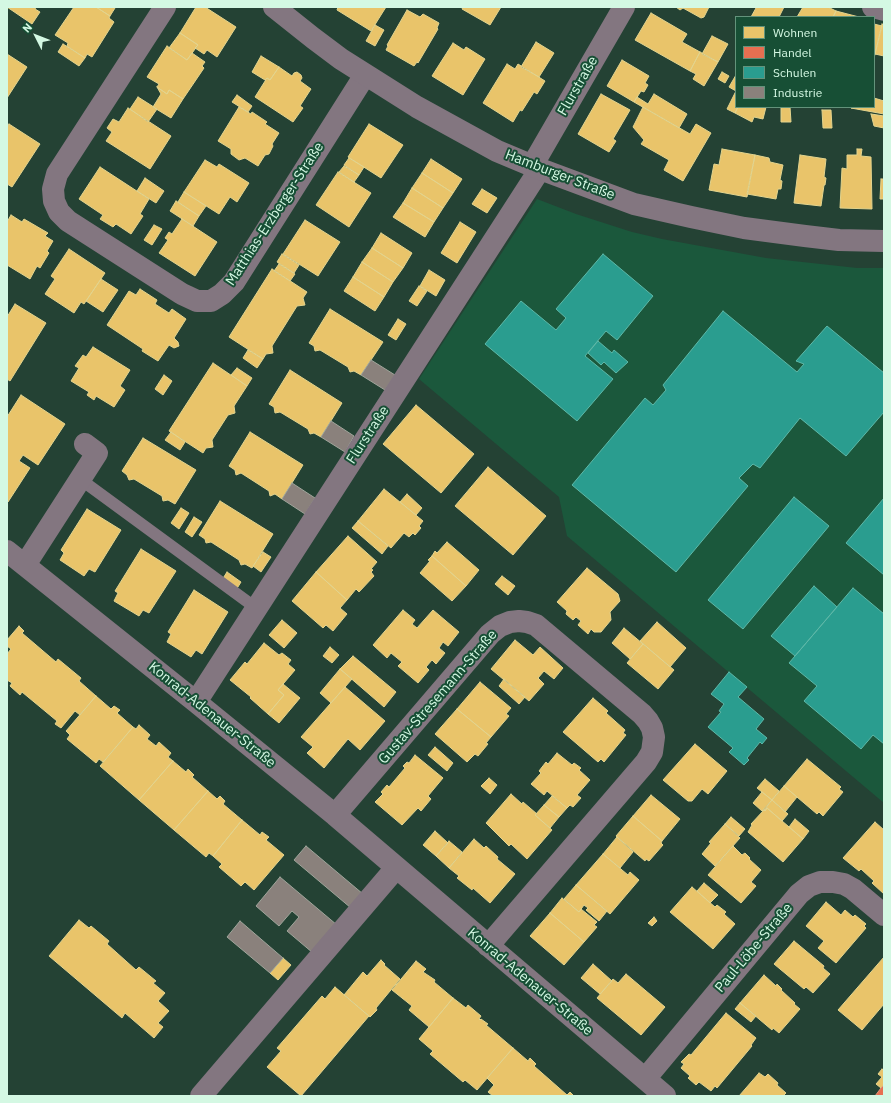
<!DOCTYPE html>
<meta charset="utf-8">
<style>
body{margin:0}
#map{position:relative;width:891px;height:1103px;overflow:hidden;background:#244234;font-family:"IBM Plex Sans",sans-serif}
canvas{display:block}
.frame{position:absolute;inset:0;border:8px solid #d4f8e3;pointer-events:none}
.legend{position:absolute;left:735px;top:16px;width:140px;height:92px;box-sizing:border-box;background:#174f35;border:1px solid #63937b;margin:0;padding:5px 7px;list-style:none;font-size:12px;color:#d4f8e3}
.legend li{display:flex;align-items:center;gap:8px;height:20px}
.legend b{width:20px;border:1px solid #63937b}
.north{position:absolute;left:16px;top:16px;width:40px;height:40px;-webkit-text-stroke:3px #174f35;paint-order:stroke;rotate:312deg;font-size:11px;font-weight:700;line-height:16px;text-align:center;color:#d4f8e3}
.north::after{content:'';display:block;margin:auto;width:14px;height:18px;background:#d4f8e3;clip-path:polygon(50% 0,100% 100%,50% 72%,0 100%)}
</style>
<div id="map">
<canvas width="891" height="1103"></canvas>
<div class="frame"></div>
<ul class="legend">
<li><b style="height:11px;background:#e9c46a"></b>Wohnen</li>
<li><b style="height:11px;background:#e76f51"></b>Handel</li>
<li><b style="height:11px;background:#2a9d8f"></b>Schulen</li>
<li><b style="height:11px;background:#8a817c"></b>Industrie</li>
</ul>
<div class="north">N</div>
</div>
<script>
const ctx = document.querySelector('canvas').getContext('2d');
ctx.lineJoin = 'round';
function fill(path, color) {
  ctx.fillStyle = color;
  ctx.fill(path, 'evenodd');
}
function poly(rows) {
  const path = new Path2D();
  for (const r of rows) {
    path.moveTo(r[0], r[1]);
    for (let i = 2; i < r.length; i += 2) path.lineTo(r[i], r[i + 1]);
  }
  return path;
}
function stroke(path, color, width, dash) {
  ctx.strokeStyle = color;
  ctx.lineWidth = width;
  ctx.lineCap = dash ? 'butt' : 'round';
  ctx.setLineDash(dash || []);
  ctx.stroke(path);
}
function write(font, color, halo, rows, align = 'center') {
  ctx.font = font + ' "IBM Plex Sans",sans-serif';
  ctx.lineWidth = 4;
  ctx.setLineDash([]);
  ctx.textBaseline = 'middle';
  ctx.strokeStyle = halo;
  ctx.fillStyle = color;
  for (const [text, x, y, turn = 0] of rows) {
    ctx.save();
    ctx.translate(x, y);
    ctx.rotate((+turn || 0) * Math.PI / 180);
    ctx.textAlign = isNaN(turn) ? turn : align;
    if (halo) ctx.strokeText(text, 0, 0);
    ctx.fillText(text, 0, 0);
    ctx.restore();
  }
}
const built = poly([
 [537,199,576,214,632,232,662,239,766,258,857,268,884,268,884,803,567,536,559,497,419,379]
]);
const homes = poly([
 [7,7,36,7,35,9,40,12,32,24,7,7],
 [74,7,96,7,110,16,109,18,114,22,92,57,87,54,85,58,67,46,68,43,55,35,74,7],
 [96,7,114,7,115,8,110,16,96,7],
 [196,7,205,7,236,27,217,57,207,50,204,54,195,48,198,45,180,33,196,7],
 [338,7,386,7,371,31,337,10,338,7],
 [463,7,501,7,490,25,462,9,463,7],
 [676,7,709,7,704,17,701,18,683,8,680,10,676,7],
 [754,7,784,7,779,17,751,17,756,8,754,7],
 [803,7,828,7,836,11,833,17,797,17,803,7],
 [407,10,420,17,423,14,439,23,437,28,438,29,418,63,417,62,414,66,386,50,388,46,387,45,407,10],
 [836,11,859,17,833,17,836,11],
 [651,13,687,34,682,42,700,52,690,71,635,40,651,13],
 [874,24,882,26,874,58,874,24],
 [882,24,884,25,884,56,875,54,882,24],
 [375,25,384,30,375,46,366,41,375,25],
 [180,33,198,45,187,60,169,48,180,33],
 [712,36,728,44,718,62,702,54,712,36],
 [536,42,554,53,539,77,521,67,536,42],
 [453,43,464,50,466,47,485,59,463,95,432,76,453,43],
 [63,44,85,58,79,66,58,52,63,44],
 [167,46,187,60,192,53,205,62,202,66,204,68,183,99,169,90,167,94,157,87,159,84,147,77,167,46],
 [700,52,718,62,704,86,693,79,696,74,690,71,700,52],
 [7,54,27,67,7,98,7,54],
 [261,56,279,67,270,80,267,78,265,80,252,72,261,56],
 [622,60,649,76,645,83,648,85,644,92,641,91,634,102,607,86,622,60],
 [507,64,515,69,518,64,545,81,537,94,534,92,522,111,520,110,513,122,483,103,507,64],
 [279,67,292,76,294,73,297,72,301,75,302,78,300,81,311,89,300,106,303,108,293,122,255,97,267,78,270,80,279,67],
 [722,72,729,76,725,83,718,79,722,72],
 [736,75,736,91,729,87,736,75],
 [157,87,167,94,169,90,183,99,171,118,153,107,161,94,157,87],
 [736,91,736,107,738,107,735,113,727,109,736,91],
 [601,94,630,110,613,139,616,141,609,152,578,134,601,94],
 [654,94,687,114,679,128,634,102,637,97,648,104,654,94],
 [237,95,252,106,248,112,232,102,237,95],
 [138,97,157,109,148,122,130,109,138,97],
 [874,98,884,101,884,114,851,108,874,107,874,98],
 [239,107,251,114,252,112,267,122,265,124,279,133,272,144,273,146,269,154,265,155,258,166,245,158,239,160,231,154,231,149,218,141,239,107],
 [643,107,690,134,696,124,711,133,683,181,664,170,669,160,641,144,644,140,633,127,643,107],
 [738,107,766,107,763,119,754,117,752,122,735,113,738,107],
 [781,107,790,107,791,122,781,122,781,107],
 [128,108,171,136,150,169,106,141,112,132,107,128,113,119,119,122,128,108],
 [822,110,831,110,832,128,823,128,822,110],
 [871,114,884,116,884,128,874,126,871,114],
 [9,124,40,144,12,187,7,184,7,127,9,124],
 [369,124,403,145,381,178,348,157,369,124],
 [722,149,755,155,747,197,709,190,714,164,719,165,722,149],
 [857,149,862,149,861,156,871,157,872,209,840,208,842,168,847,169,847,155,857,155,857,149],
 [755,155,769,158,770,162,783,165,780,180,782,181,781,189,778,189,776,199,747,194,755,155],
 [800,155,826,159,824,177,826,178,825,185,824,185,821,206,794,203,800,155],
 [349,158,364,167,359,175,344,165,349,158],
 [431,159,462,179,453,193,422,173,431,159],
 [205,160,217,167,219,164,249,183,237,202,230,197,219,214,184,192,205,160],
 [344,166,359,175,354,182,339,172,344,166],
 [100,167,149,199,140,214,143,216,131,234,116,224,113,227,100,219,103,215,79,199,100,167],
 [338,172,371,193,349,227,316,205,338,172],
 [422,173,453,193,443,208,412,188,422,173],
 [145,178,164,191,156,203,137,191,145,178],
 [881,179,884,179,884,199,880,199,881,179],
 [412,188,443,208,434,222,403,203,412,188],
 [482,189,497,198,487,213,472,204,482,189],
 [184,192,206,206,199,216,178,202,184,192],
 [176,201,199,216,193,226,170,211,176,201],
 [403,203,434,222,425,237,393,217,403,203],
 [11,215,22,222,24,219,48,233,45,236,53,241,47,251,49,253,40,268,37,266,30,279,7,265,7,222,11,215],
 [182,219,217,242,195,276,159,253,168,240,165,238,169,232,172,234,182,219],
 [305,220,340,242,318,276,283,254,305,220],
 [460,222,476,232,457,263,441,253,460,222],
 [154,225,162,229,152,245,144,240,154,225],
 [381,233,412,253,403,268,372,248,381,233],
 [372,248,403,268,393,282,362,262,372,248],
 [69,249,105,273,84,304,81,302,74,313,45,294,55,279,51,276,69,249],
 [282,254,299,265,294,273,277,262,282,254],
 [362,262,393,282,384,297,353,277,362,262],
 [279,264,295,274,290,281,274,271,279,264],
 [272,269,307,292,303,298,305,305,297,306,272,346,273,353,266,354,263,359,229,337,272,269],
 [429,270,445,280,436,296,420,286,429,270],
 [353,277,384,297,375,311,344,291,353,277],
 [101,279,118,290,103,312,86,301,101,279],
 [419,286,427,291,417,306,409,301,419,286],
 [140,289,157,300,155,304,169,313,172,309,186,319,174,338,178,342,179,346,174,348,169,345,158,361,142,351,143,349,107,325,129,291,136,295,140,289],
 [15,304,46,323,10,381,7,379,7,317,15,304],
 [330,309,383,342,361,375,354,371,350,372,348,367,320,350,315,351,314,346,309,343,330,309],
 [398,319,406,324,396,340,388,335,398,319],
 [93,347,130,370,120,386,125,390,114,407,96,396,94,400,87,395,89,392,71,381,79,368,75,366,83,355,86,357,93,347],
 [248,350,263,359,257,368,243,358,248,350],
 [213,363,247,386,234,406,235,413,228,415,212,440,213,447,206,448,203,453,169,431,213,363],
 [237,368,252,378,247,386,231,375,237,368],
 [290,370,342,403,321,437,314,433,310,434,308,429,280,412,275,413,274,407,269,404,290,370],
 [164,375,172,381,163,395,155,389,164,375],
 [21,395,65,424,38,465,23,455,19,461,30,468,8,502,7,501,7,417,21,395],
 [416,405,474,454,441,493,383,444,416,405],
 [171,432,185,442,180,450,165,440,171,432],
 [250,432,303,465,282,499,275,494,270,496,269,491,241,473,236,475,235,470,229,466,250,432],
 [143,438,196,470,175,504,168,500,163,501,162,496,134,479,129,480,127,475,122,471,143,438],
 [488,467,546,516,513,555,455,506,488,467],
 [384,489,423,521,419,526,421,528,415,535,413,533,409,537,404,533,391,548,358,521,384,489],
 [407,494,422,508,416,515,400,502,407,494],
 [220,501,273,534,252,568,245,564,241,565,239,560,211,542,206,543,205,539,199,535,220,501],
 [181,508,189,513,179,529,171,523,181,508],
 [87,509,121,530,95,572,89,569,84,576,60,560,64,553,61,550,87,509],
 [194,517,202,522,192,537,185,532,194,517],
 [358,521,388,546,382,554,352,528,358,521],
 [348,536,377,562,371,569,373,570,371,572,374,576,359,592,356,589,347,600,316,572,348,536],
 [447,542,479,570,466,586,432,556,435,551,437,553,447,542],
 [141,549,176,571,149,613,143,610,139,616,114,601,118,593,115,591,141,549],
 [263,552,271,557,261,572,253,566,263,552],
 [432,556,466,586,452,601,420,573,430,561,428,560,432,556],
 [587,568,618,594,620,601,610,612,611,620,601,632,594,632,591,629,588,634,578,625,581,621,576,617,573,620,566,614,567,611,557,602,587,568],
 [227,572,241,582,236,590,222,580,227,572],
 [316,572,347,600,340,608,347,614,333,631,326,625,323,628,292,601,316,572],
 [502,576,515,586,508,595,495,584,502,576],
 [194,590,228,612,202,654,196,650,191,657,167,642,171,634,168,632,194,590],
 [403,610,415,620,412,624,417,628,433,610,459,632,448,646,443,642,439,648,445,653,436,664,432,660,426,667,429,670,418,683,398,666,402,662,391,653,387,658,373,645,403,610],
 [282,620,297,633,284,648,269,635,282,620],
 [657,622,686,648,670,667,640,641,657,622],
 [19,626,24,631,22,633,56,662,58,659,81,678,79,681,96,696,80,715,75,711,61,728,55,724,57,721,22,692,20,695,10,686,12,683,7,680,7,654,11,649,7,646,7,640,19,626],
 [624,628,643,644,630,659,612,643,624,628],
 [515,640,533,655,540,647,563,668,554,679,544,671,538,678,544,684,529,701,491,669,515,640],
 [264,643,279,655,282,653,291,660,288,664,295,670,278,690,284,695,268,714,250,698,251,697,230,680,245,662,247,664,264,643],
 [643,644,674,670,658,689,627,663,643,644],
 [330,647,339,655,332,663,323,656,330,647],
 [353,656,396,692,384,707,340,669,353,656],
 [340,669,352,679,331,703,320,693,340,669],
 [504,679,525,697,519,704,499,686,504,679],
 [480,682,511,708,506,714,509,716,491,737,457,709,480,682],
 [283,684,300,698,279,723,268,714,284,695,278,690,283,684],
 [345,687,385,721,360,750,348,739,324,768,307,753,313,747,301,737,345,687],
 [96,696,111,709,114,706,120,710,117,713,133,727,103,762,99,759,96,763,67,739,70,735,66,731,96,696],
 [593,698,608,711,606,713,625,730,623,733,626,735,604,762,601,759,598,762,563,732,593,698],
 [457,709,491,737,486,743,488,744,478,756,475,754,467,762,435,734,457,709],
 [139,725,150,735,147,739,156,746,159,742,171,753,168,757,173,761,139,800,100,766,133,727,136,729,139,725],
 [695,744,727,771,708,794,702,789,692,801,688,801,663,780,695,744],
 [435,747,453,763,447,771,428,755,435,747],
 [557,753,572,765,574,763,581,768,579,770,590,780,577,795,581,798,573,807,570,805,567,808,547,791,544,795,531,784,541,773,539,771,546,762,548,764,557,753],
 [415,755,443,778,428,796,431,799,421,811,418,808,402,825,375,802,383,794,381,792,387,785,389,787,405,768,403,766,407,762,409,763,415,755],
 [807,759,841,787,839,789,843,792,823,816,819,812,817,814,784,786,807,759],
 [173,761,186,772,188,769,194,775,192,777,208,791,174,830,139,800,173,761],
 [489,778,497,785,490,794,481,786,489,778],
 [765,779,779,791,772,800,757,788,765,779],
 [784,786,797,797,785,812,772,800,784,786],
 [208,791,217,799,220,796,225,801,223,804,242,820,213,856,209,853,206,857,174,830,208,791],
 [762,792,772,800,762,811,753,803,762,792],
 [511,794,522,804,523,802,537,814,535,815,552,830,527,859,511,844,509,846,486,823,511,794],
 [651,795,680,819,662,841,633,816,651,795],
 [552,796,567,808,559,817,544,805,552,796],
 [772,800,788,814,782,821,767,808,765,811,764,810,772,800],
 [544,805,559,817,550,828,535,815,544,805],
 [767,808,803,839,783,862,748,832,752,825,751,824,764,810,765,811,767,808],
 [633,816,662,841,661,843,663,845,649,861,646,859,645,861,616,836,633,816],
 [731,817,745,829,739,836,725,824,731,817],
 [795,819,809,831,803,839,789,827,795,819],
 [242,820,260,835,262,832,269,837,266,840,284,855,254,890,245,882,241,886,219,867,222,864,213,856,242,820],
 [875,822,884,830,884,894,872,883,874,881,861,869,859,871,843,858,875,822],
 [725,824,740,838,715,866,702,854,711,843,709,842,725,824],
 [435,831,448,843,436,856,423,845,435,831],
 [617,837,633,852,620,868,603,854,617,837],
 [474,839,484,848,486,846,498,857,497,859,515,874,490,903,473,888,472,890,457,878,459,876,449,868,474,839],
 [449,841,462,852,449,868,436,856,449,841],
 [733,846,742,855,745,853,750,858,749,859,761,870,751,882,756,886,741,903,708,875,733,846],
 [603,854,628,875,630,872,639,880,610,914,576,885,603,854],
 [704,883,718,895,710,903,697,891,704,883],
 [576,885,607,911,599,921,586,910,588,908,584,905,579,912,564,899,576,885],
 [692,887,715,907,717,905,726,912,724,914,735,924,713,949,670,912,692,887],
 [562,898,579,912,581,909,597,922,594,925,597,927,584,942,550,913,562,898],
 [826,902,841,915,845,910,853,917,855,915,866,924,864,926,866,928,836,963,818,948,824,941,806,926,826,902],
 [550,913,584,942,564,965,530,936,550,913],
 [654,917,657,921,652,926,648,923,654,917],
 [79,920,89,928,91,926,109,941,107,944,136,970,139,967,156,981,153,983,165,993,158,1001,169,1011,158,1023,163,1027,154,1038,125,1013,122,1018,49,956,79,920],
 [794,941,824,966,823,968,830,974,813,993,806,987,804,989,774,964,794,941],
 [884,957,884,1004,862,1030,838,1010,884,957],
 [283,958,291,965,278,980,270,973,283,958],
 [381,960,385,964,384,965,400,979,376,1008,377,1010,370,1017,344,995,363,972,367,976,381,960],
 [416,961,426,969,423,972,435,980,434,982,453,998,429,1027,409,1010,412,1006,392,990,416,961],
 [593,964,612,981,600,994,581,978,593,964],
 [626,974,665,1007,641,1035,597,998,613,979,618,983,626,974],
 [764,975,776,986,777,984,782,989,781,990,795,1003,794,1004,800,1009,779,1033,773,1028,772,1030,740,1003,764,975],
 [335,987,369,1016,301,1096,267,1067,281,1051,277,1048,322,996,325,999,335,987],
 [453,998,466,1008,468,1005,481,1016,479,1019,480,1020,481,1019,488,1024,486,1025,513,1048,477,1090,465,1080,463,1082,430,1054,433,1051,419,1039,453,998],
 [740,1003,756,1016,751,1022,735,1009,740,1003],
 [726,1013,756,1038,751,1045,752,1046,717,1088,715,1086,711,1091,699,1082,696,1085,688,1078,690,1076,681,1068,684,1064,681,1062,689,1054,691,1055,726,1013],
 [513,1048,528,1061,530,1058,536,1064,534,1066,567,1095,570,1092,574,1096,493,1096,488,1092,494,1085,487,1078,513,1048],
 [882,1069,884,1071,884,1085,881,1088,876,1084,882,1077,878,1074,882,1069],
 [759,1073,765,1077,768,1074,778,1083,777,1085,786,1093,783,1096,739,1096,759,1073]
]);
const shops = poly([
 [884,1085,884,1096,875,1096,881,1088,884,1085]
]);
const schools = poly([
 [603,254,653,296,617,340,606,331,585,356,613,379,577,421,485,344,521,301,556,330,566,318,556,309,603,254],
 [723,311,797,372,804,364,796,361,827,326,884,373,884,412,846,456,800,418,760,468,753,464,739,478,748,486,676,572,572,485,645,398,653,405,666,390,663,385,723,311],
 [598,341,612,353,614,350,628,362,616,373,604,362,601,365,588,353,598,341],
 [794,497,829,526,743,629,708,600,794,497],
 [884,498,884,575,846,543,884,498],
 [814,586,837,607,795,656,771,636,814,586],
 [853,588,884,614,884,744,873,735,861,749,804,701,817,686,789,663,853,588],
 [729,672,747,687,738,697,764,719,756,729,767,738,762,744,760,742,747,758,749,760,744,765,729,752,733,748,708,727,721,712,719,711,724,704,711,694,729,672]
]);
const industry = poly([
 [371,360,395,375,385,390,361,375,371,360],
 [331,421,354,436,345,452,321,437,331,421],
 [292,483,315,498,305,514,282,499,292,483],
 [306,846,363,894,351,908,294,860,306,846],
 [280,877,337,925,313,953,287,931,299,917,292,911,279,926,256,906,280,877],
 [240,921,283,958,270,973,227,937,240,921]
]);
const service = poly([
 [80,479,256,608]
]);
const minor = poly([
 [165,7,57,174,53,189,54,201,59,212,68,221,182,294,197,301,211,301,222,294,234,282,365,75],
 [873,7,884,10],
 [532,166,624,7],
 [7,551,196,702,335,815,665,1096],
 [25,565,97,453,85,444],
 [196,702,540,169],
 [335,815,490,634,500,626,510,622,519,621,527,622,536,625,642,714,648,721,652,728,654,737,652,752,646,762,488,946],
 [645,1079,799,894,809,886,820,882,833,882,844,884,853,889,884,915],
 [201,1096,396,868]
]);
const tertiary = poly([
 [274,7,313,38,341,59,417,107,497,151,540,169,634,204,691,217,744,228,805,236,839,240,884,241]
]);
const streetNames = [
 ["Flurstraße",578,86,-60],
 ["Hamburger Straße",560,175,21],
 ["Matthias-Erzberger-Straße",275,214,-57],
 ["Flurstraße",368,435,-57],
 ["Gustav-Stresemann-Straße",438,697,-49],
 ["Konrad-Adenauer-Straße",212,715,39],
 ["Paul-Löbe-Straße",754,948,-50],
 ["Konrad-Adenauer-Straße",530,982,40]
];
fill(built, '#1b583c');
fill(homes, '#e9c46a');
stroke(homes, '#e3d48e', 1);
fill(shops, '#e76f51');
stroke(shops, '#e1987d', 1);
fill(schools, '#2a9d8f');
stroke(schools, '#5db8a8', 1);
fill(industry, '#8a817c');
stroke(industry, '#a0a59b', 1);
stroke(service, '#837680', 12);
stroke(minor, '#837680', 22);
stroke(tertiary, '#837680', 22);
write('14px', '#d4f8e3', '#174f35', streetNames);
</script>
